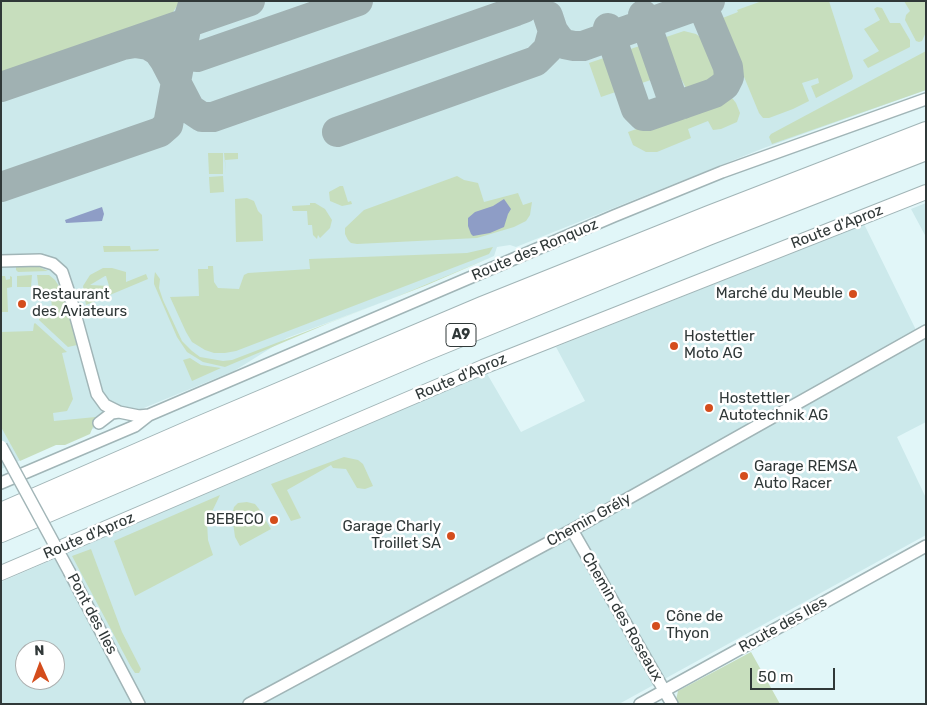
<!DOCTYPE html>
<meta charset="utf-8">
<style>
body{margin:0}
#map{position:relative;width:927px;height:705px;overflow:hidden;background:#e1f6f8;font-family:Rubik,sans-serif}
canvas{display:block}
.frame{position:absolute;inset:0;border:2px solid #303838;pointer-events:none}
.north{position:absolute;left:15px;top:640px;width:50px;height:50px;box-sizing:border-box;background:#fff;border:1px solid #acafaf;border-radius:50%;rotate:358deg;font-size:14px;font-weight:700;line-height:20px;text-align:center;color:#303838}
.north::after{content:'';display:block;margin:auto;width:18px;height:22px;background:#d44d1c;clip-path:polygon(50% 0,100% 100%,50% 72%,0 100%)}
.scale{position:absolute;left:750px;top:668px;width:85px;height:22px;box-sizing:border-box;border:2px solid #303838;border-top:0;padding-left:6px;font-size:15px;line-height:18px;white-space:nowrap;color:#303838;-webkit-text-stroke:4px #fff;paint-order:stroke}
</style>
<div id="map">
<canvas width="927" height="705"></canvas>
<div class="frame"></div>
<div class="north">N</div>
<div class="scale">50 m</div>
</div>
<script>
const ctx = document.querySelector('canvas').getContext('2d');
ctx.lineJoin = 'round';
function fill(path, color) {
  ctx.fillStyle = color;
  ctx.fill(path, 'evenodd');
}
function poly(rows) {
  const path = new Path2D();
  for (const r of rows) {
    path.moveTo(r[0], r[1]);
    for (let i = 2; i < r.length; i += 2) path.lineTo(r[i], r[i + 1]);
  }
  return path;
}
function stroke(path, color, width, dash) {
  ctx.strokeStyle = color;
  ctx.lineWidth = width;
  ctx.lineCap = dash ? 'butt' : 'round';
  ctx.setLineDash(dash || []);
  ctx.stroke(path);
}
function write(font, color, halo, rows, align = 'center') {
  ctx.font = font + ' Rubik,sans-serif';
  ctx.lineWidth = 5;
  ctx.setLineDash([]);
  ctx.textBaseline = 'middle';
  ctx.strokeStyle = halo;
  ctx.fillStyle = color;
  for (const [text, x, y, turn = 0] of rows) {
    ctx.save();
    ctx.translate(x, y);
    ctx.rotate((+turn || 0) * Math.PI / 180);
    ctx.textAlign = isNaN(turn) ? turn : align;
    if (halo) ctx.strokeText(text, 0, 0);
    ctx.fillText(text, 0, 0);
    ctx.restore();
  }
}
const built = poly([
 [1,1,926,1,926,90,764,148,516,247,510,245,497,247,494,256,391,299,287,338,234,371,56,444,1,469],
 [926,203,926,237,911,209],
 [864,224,916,330,926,325,926,422,897,437,926,498,926,535,619,704,1,704,1,582,486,372,521,432,585,401,556,347],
 [25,650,55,650,55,680,25,680]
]);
const green = poly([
 [1,1,180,1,173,12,159,23,1,78],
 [762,1,829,1,853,76,852,79,816,98,811,86,819,83,818,78,802,83,809,101,793,109,769,118,763,118,759,113,720,19,738,12,737,10],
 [904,1,926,1,926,32,922,41,919,42,916,41,905,20,906,15,910,11],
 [877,7,882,8,890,23,900,23,910,40,910,47,868,68,863,60,879,51,864,29,880,20,874,9],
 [684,31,696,34,704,40,709,48,716,69,715,78,711,83,693,90,686,88,677,71,601,97,589,63],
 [926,51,926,90,772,144,769,137,771,134],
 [729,97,732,98,736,103,740,113,737,122,721,129,713,130,708,121,688,129,691,138,657,152,646,152,633,145,628,132],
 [208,153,223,153,223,174,209,174],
 [224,153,238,153,238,159,225,160,226,173],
 [223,176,224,192,210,193,209,177],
 [457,176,464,180,478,183,484,202,518,193,523,205,532,202,530,215,526,221,514,227,477,238,357,244,351,243,348,240,345,234,345,228,364,210],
 [340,186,343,186,348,202,351,201,352,204,342,206,330,201,329,192],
 [247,198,254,201,258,211,262,215,263,241,236,242,235,199],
 [310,203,315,203,325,209,332,220,330,228,320,238,318,235,317,239,313,235,312,225,308,225,307,211,293,211,292,208,292,206,310,205],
 [103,246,130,246,131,250,159,249,158,251,104,252],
 [493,247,489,254,236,351,225,353,214,353,205,350,192,342,186,332,170,297,199,296,198,269,208,269,208,266,213,266,214,282,218,288,239,289,244,275,248,273,310,269,309,259,467,253],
 [494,256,427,285,329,323,225,367,203,362,187,352,177,337,154,284,154,279,155,272,160,279,159,288,163,300,182,341,192,351,200,357,223,361,232,360,391,299],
 [37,266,48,271,18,272,16,270,16,267],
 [103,268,112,268,126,272,126,282,146,274,148,279,86,305,83,286,90,275],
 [106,276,109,286,90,285,105,276],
 [32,275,31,287,17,287,17,276],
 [37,275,49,275,55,280,64,294,77,345,68,347,39,320,39,313,52,313,51,291,39,291],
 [1,276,5,276,6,280,10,279,10,276,12,277,12,287,7,288,8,312,1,312],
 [35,323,67,352,62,353,73,399,67,411,53,413,54,421,96,417,95,422,90,434,65,445,56,445,20,461,1,427,1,332,33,331,34,324],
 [190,358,201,365,221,368,192,381,183,360],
 [344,457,358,460,363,464,373,486,365,489,357,488,346,469,333,468,331,465,287,490,301,518,291,521,271,484],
 [220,495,207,522,208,540,213,555,135,596,114,541],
 [247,502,255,504,259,509,271,529,240,546,235,537,232,515,234,507,238,503],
 [91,549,122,632,141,669,139,673,135,673,131,667,72,556],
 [751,652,780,704,677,704,676,700,678,691]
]);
const water = poly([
 [504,199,511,209,508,214,504,227,490,233,473,236,471,234,468,226,468,218,475,212,493,206],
 [102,207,104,214,102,221,66,223,65,220]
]);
const taxiway = poly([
 [643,15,672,98,674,101,683,104],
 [548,16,553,31,558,38,564,44,574,46,583,46,710,1],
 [608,28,636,109,643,116,648,116,714,93,725,85,729,77,728,67,705,12,701,9,693,7],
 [123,45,135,43,148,45,158,51,165,61,190,109,202,117,213,117,516,11,524,8,531,1],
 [197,57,358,1],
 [1,87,250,1],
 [337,132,536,61,548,49,553,31],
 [1,187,160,132,168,125,187,23,194,1]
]);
const minor = poly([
 [1,261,40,260,53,264,62,272,71,299,97,394,105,405,119,412],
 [99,423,112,413,119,412,139,416,149,415,614,216,722,172,926,99],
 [1,483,135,426,149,415],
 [572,530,672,704],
 [70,573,139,704],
 [249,704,572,530,926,331],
 [640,704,926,546]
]);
const tertiary = poly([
 [1,573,483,367,926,192]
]);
const motorway = poly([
 [1,513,196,428,482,307,709,216,926,132],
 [1,532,422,352,708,235,926,150]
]);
const minorBridge = poly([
 [1,446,70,573]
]);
const markers = [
 [853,294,5,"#d44d1c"],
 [22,304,5,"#d44d1c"],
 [674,346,5,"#d44d1c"],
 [709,408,5,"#d44d1c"],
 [744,476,5,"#d44d1c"],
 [274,520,5,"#d44d1c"],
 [451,536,5,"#d44d1c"],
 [656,626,5,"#d44d1c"]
];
const shields = [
 [461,335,30]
];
const shieldNames = [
 ["A9",461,335]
];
const streetNames = [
 ["Route d'Aproz",837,227,-21],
 ["Route des Ronquoz",535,250,-23],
 ["Route d'Aproz",461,377,-23],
 ["Chemin Grély",589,520,-29],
 ["Route d'Aproz",89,536,-23],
 ["Pont des Iles",92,614,62],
 ["Chemin des Roseaux",622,617,60],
 ["Route des Iles",783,625,-29]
];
const poiNames = [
 ["Marché du Meuble",843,294,"right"],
 ["Restaurant",32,295],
 ["des Aviateurs",32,312],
 ["Hostettler",684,337],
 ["Moto AG",684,354],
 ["Hostettler",719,399],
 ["Autotechnik AG",719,416],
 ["Garage REMSA",754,467],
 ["Auto Racer",754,484],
 ["BEBECO",264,520,"right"],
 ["Garage Charly",441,527,"right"],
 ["Troillet SA",441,544,"right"],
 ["Cône de",666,617],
 ["Thyon",666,634]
];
fill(built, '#cce9eb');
fill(green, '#c7debd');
fill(water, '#8e9dc6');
stroke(taxiway, '#a0b1b2', 30);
stroke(minor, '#a1b5b7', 14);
stroke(tertiary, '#a1b5b7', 16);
stroke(motorway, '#a1b5b7', 22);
stroke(minor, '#fff', 11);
stroke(tertiary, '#fff', 14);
stroke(motorway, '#fff', 20);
stroke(minorBridge, '#a1b5b7', 14, []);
stroke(minorBridge, '#fff', 11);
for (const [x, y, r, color] of markers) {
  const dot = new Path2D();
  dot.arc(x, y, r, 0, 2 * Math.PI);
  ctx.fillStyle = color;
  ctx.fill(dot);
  stroke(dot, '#fff', 2);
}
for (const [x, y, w] of shields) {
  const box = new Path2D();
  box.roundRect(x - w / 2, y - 11.5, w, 23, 4);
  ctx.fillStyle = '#fff';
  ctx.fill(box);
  stroke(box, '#303838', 1);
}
write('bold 14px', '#303838', null, shieldNames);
write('15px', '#303838', '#fff', streetNames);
write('15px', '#303838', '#fff', poiNames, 'left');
</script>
